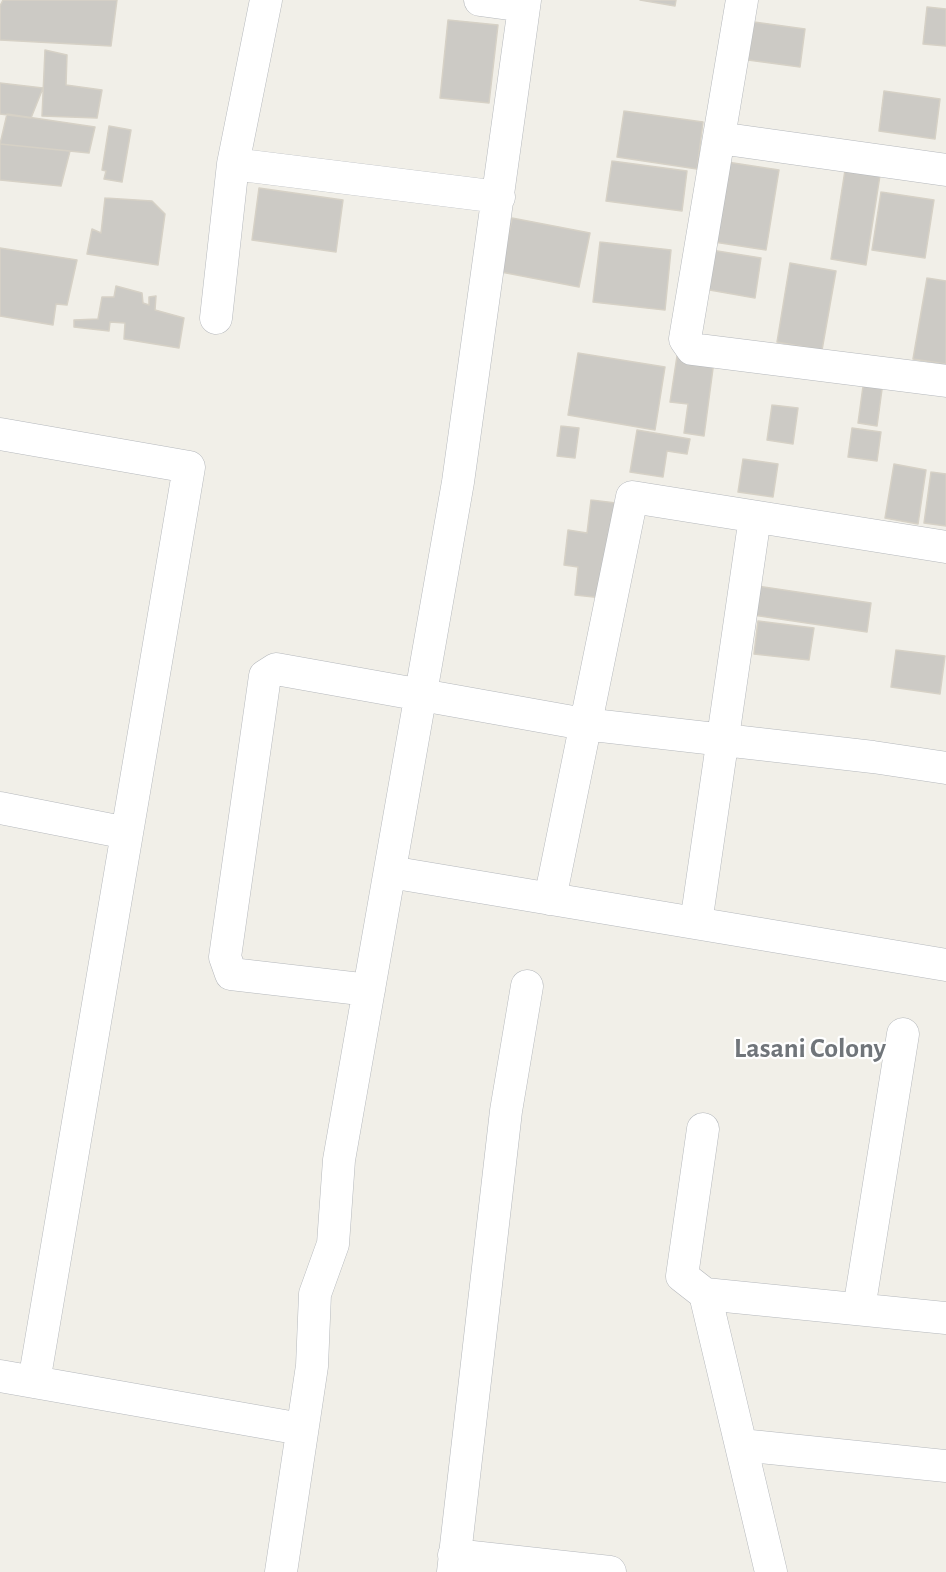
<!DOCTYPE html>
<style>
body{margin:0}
canvas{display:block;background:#f1efe8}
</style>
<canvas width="946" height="1572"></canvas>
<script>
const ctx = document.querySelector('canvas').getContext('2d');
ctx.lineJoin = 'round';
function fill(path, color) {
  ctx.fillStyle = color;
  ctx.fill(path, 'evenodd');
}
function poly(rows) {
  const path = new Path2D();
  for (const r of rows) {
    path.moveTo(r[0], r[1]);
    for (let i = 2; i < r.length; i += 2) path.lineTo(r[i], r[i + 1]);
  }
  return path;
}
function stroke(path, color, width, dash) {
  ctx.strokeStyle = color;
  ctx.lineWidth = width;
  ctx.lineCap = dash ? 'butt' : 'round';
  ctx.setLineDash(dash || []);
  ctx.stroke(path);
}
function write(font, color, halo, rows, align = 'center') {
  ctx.font = font + ' "Alegreya Sans",sans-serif';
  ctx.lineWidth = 4.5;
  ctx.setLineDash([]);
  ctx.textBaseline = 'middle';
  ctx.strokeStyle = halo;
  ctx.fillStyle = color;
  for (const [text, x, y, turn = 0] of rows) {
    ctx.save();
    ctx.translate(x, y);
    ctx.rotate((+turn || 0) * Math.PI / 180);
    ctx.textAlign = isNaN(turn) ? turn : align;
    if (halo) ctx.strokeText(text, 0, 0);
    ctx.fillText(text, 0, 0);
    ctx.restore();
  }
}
const building = poly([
 [3,0,117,0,111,46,0,40,0,6,3,0],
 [640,0,676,0,675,6,640,0],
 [927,7,946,9,946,46,923,44,927,7],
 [448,20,498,25,489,103,440,98,448,20],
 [754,22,805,29,800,67,748,60,754,22],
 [45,50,67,55,66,85,102,90,97,118,42,116,45,50],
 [0,83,43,88,31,118,0,114,0,83],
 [884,91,940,99,935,139,879,131,884,91],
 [624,111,703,122,697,169,617,157,624,111],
 [7,114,95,127,89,153,0,144,7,114],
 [109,126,131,130,122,182,104,179,106,171,102,170,109,126],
 [0,144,70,151,61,186,0,180,0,144],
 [612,161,687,171,682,211,606,201,612,161],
 [727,162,779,170,766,250,714,242,727,162],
 [846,164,881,169,866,265,831,259,846,164],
 [259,188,343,200,336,252,252,240,259,188],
 [881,192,934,200,925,258,872,250,881,192],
 [105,198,152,201,165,214,158,265,87,254,92,229,101,233,105,198],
 [512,218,590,233,579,287,501,272,512,218],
 [600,242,671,250,665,310,593,302,600,242],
 [0,248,77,260,67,305,56,304,53,325,0,316,0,248],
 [711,250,761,258,755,298,704,289,711,250],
 [790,263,836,271,822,350,777,342,790,263],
 [927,278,946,281,946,364,913,359,927,278],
 [116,286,142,293,143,303,149,305,149,297,156,296,155,310,184,318,179,348,124,339,125,323,110,322,109,331,74,327,74,320,98,319,102,297,114,297,116,286],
 [578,353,665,367,655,430,568,415,578,353],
 [677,356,714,361,704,436,684,433,688,404,670,402,677,356],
 [864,379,883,382,877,426,858,423,864,379],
 [772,405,798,408,793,444,767,440,772,405],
 [561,426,579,428,575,458,557,456,561,426],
 [852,428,881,432,877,461,848,457,852,428],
 [637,430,690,439,687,454,667,451,663,477,630,472,637,430],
 [743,459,778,464,773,497,738,492,743,459],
 [894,464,926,470,918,524,885,518,894,464],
 [931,472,946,474,946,526,924,523,931,472],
 [591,500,616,503,603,598,575,595,578,567,564,565,568,530,587,533,591,500],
 [757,586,871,603,867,632,753,615,757,586],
 [758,621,814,628,809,660,754,654,758,621],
 [896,650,945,656,940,694,891,687,896,650]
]);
const minor = poly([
 [480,0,524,6],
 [742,0,685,339,692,349,946,381],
 [719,138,946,170],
 [233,164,499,197],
 [216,318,233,164,266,0],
 [0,434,189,467,34,1382],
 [0,808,127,833],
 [390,872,946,965],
 [550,899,632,497,946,547],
 [696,923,755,517],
 [369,990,231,974,225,957,265,676,276,669,584,724,873,757,946,768],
 [703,1129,682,1276,705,1294,946,1318],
 [705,1294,771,1572],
 [859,1309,903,1034],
 [0,1376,301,1429],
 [741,1445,946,1466],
 [454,1555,610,1572],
 [281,1572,312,1366,315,1294,333,1244,339,1160,458,482,525,0],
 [453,1572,506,1111,527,986]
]);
const districtNames = [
 ["Lasani Colony",810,1049]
];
fill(building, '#cccac5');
stroke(building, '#d6d1c6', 1.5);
stroke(minor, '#b5b8bc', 33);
stroke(minor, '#fff', 32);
write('bold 28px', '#70757a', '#fff', districtNames);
</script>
